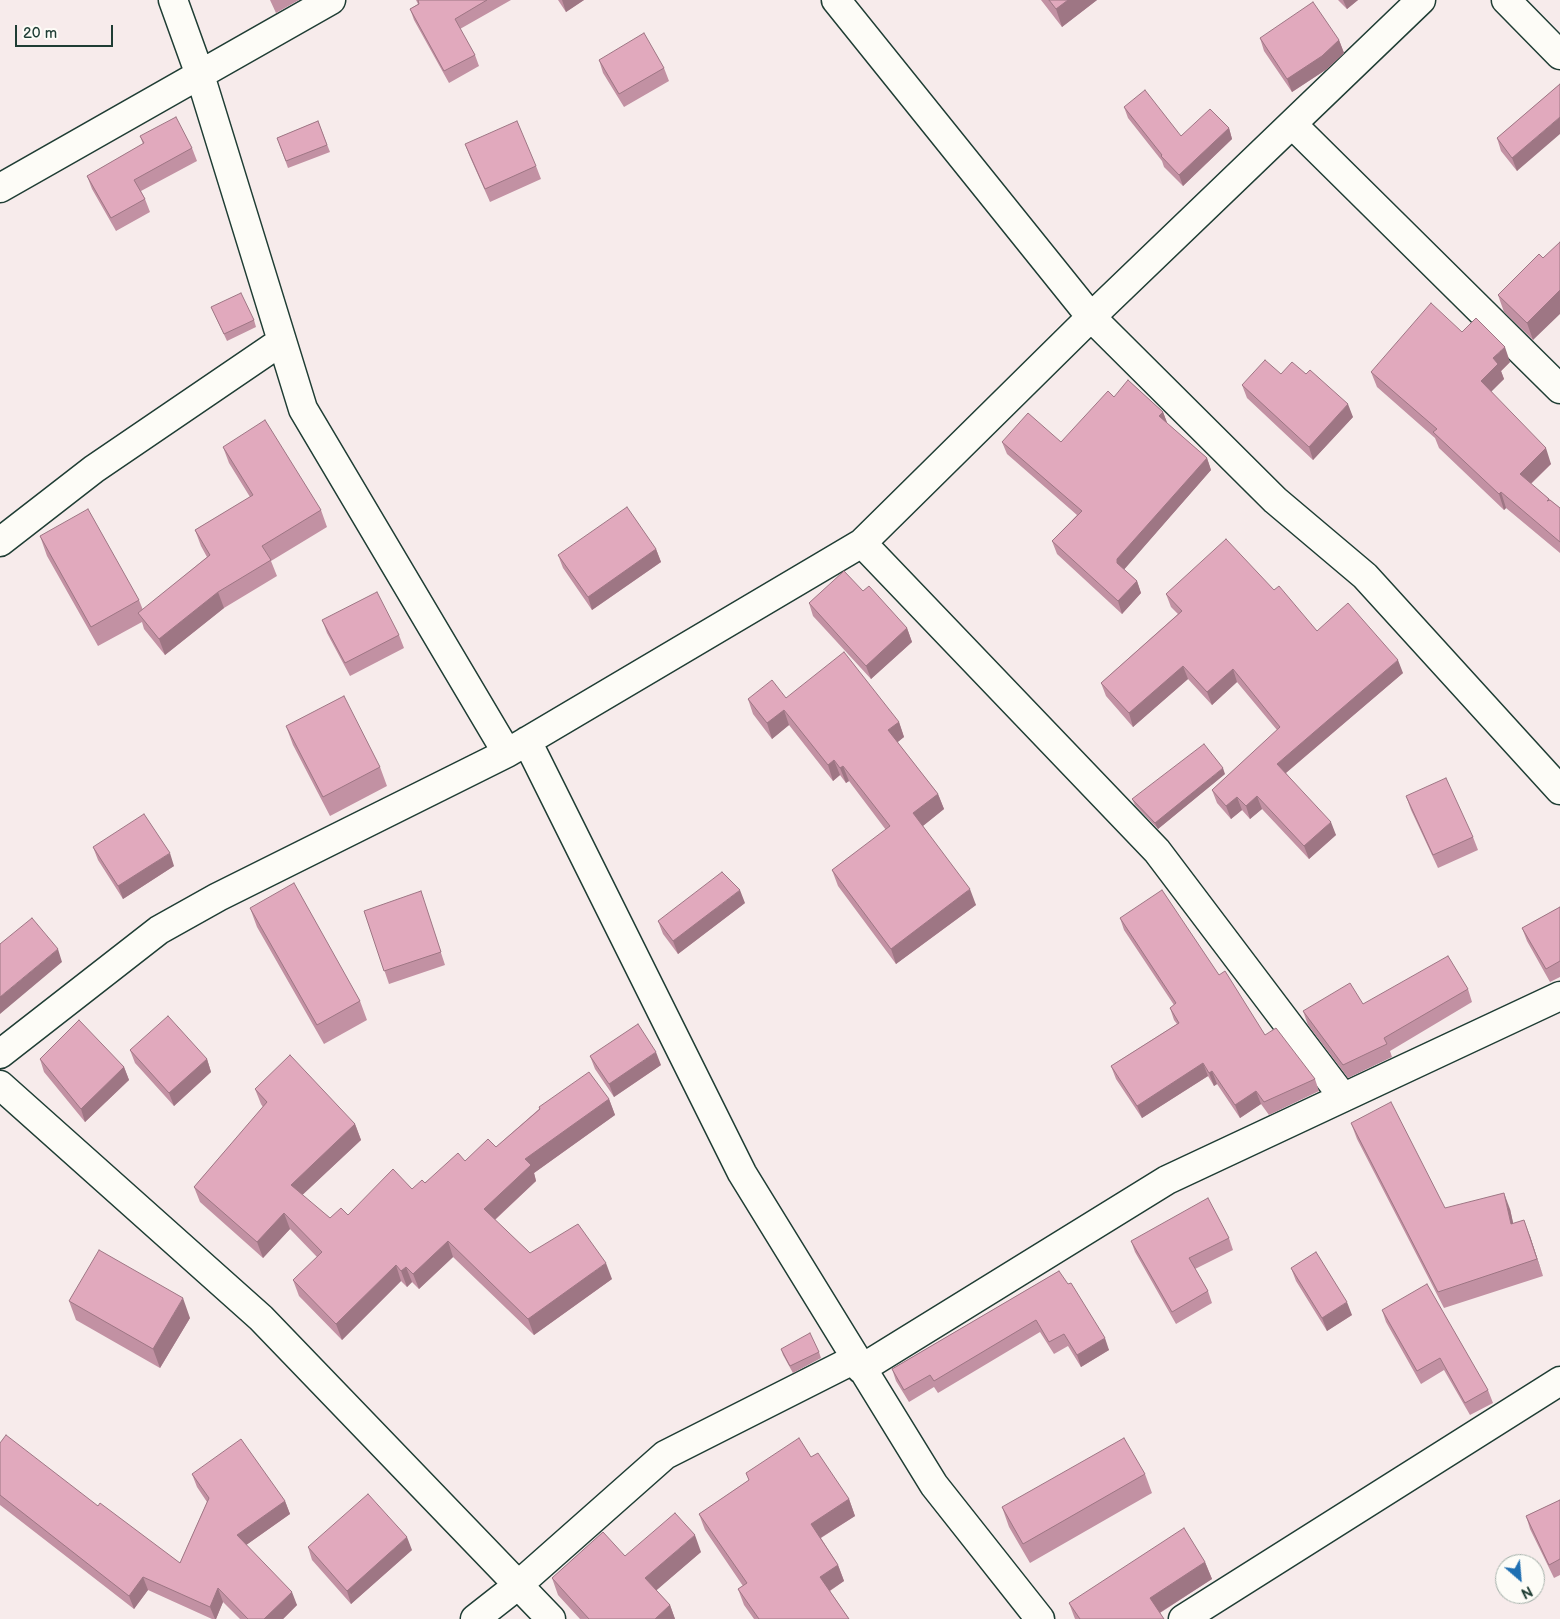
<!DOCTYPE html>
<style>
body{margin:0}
#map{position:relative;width:1560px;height:1619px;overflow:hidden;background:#f7ebeb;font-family:"Balsamiq Sans",sans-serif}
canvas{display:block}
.north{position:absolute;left:1495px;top:1554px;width:50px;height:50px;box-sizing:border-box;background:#fdfcf7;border:1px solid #a4b0a9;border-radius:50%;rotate:153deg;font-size:14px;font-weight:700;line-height:20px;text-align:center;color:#1f3d34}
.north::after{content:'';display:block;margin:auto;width:18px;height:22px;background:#1f6fb2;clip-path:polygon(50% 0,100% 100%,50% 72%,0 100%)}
.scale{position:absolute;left:15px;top:25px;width:98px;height:22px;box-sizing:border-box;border:2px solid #1f3d34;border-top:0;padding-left:6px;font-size:15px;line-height:18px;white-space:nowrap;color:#1f3d34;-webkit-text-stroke:4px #fdfcf7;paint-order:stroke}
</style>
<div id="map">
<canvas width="1560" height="1619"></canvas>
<div class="north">N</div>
<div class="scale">20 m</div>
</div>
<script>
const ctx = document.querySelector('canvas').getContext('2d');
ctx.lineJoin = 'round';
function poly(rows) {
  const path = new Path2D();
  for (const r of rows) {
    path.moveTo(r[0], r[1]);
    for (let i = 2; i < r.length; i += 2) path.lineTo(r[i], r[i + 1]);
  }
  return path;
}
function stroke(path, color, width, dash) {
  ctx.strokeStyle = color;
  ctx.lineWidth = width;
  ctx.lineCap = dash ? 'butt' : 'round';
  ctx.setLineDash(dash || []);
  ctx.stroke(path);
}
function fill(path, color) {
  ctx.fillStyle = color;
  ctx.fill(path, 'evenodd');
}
const minor = poly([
 [173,0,200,75,303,409,507,753],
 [836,0,1091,317,1275,500,1365,576,1560,790],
 [1506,0,1560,55],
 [1292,124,1560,389],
 [0,188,331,0],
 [0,542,94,469,282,341],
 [862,543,1157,851,1343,1097],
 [527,741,742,1173,934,1485,1040,1619],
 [0,1054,159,930,218,897,507,753,862,543,1091,317,1421,0],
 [0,1085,261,1318,551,1619],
 [861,1369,1167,1180,1560,996],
 [475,1619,517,1586,665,1455,855,1359],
 [1183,1619,1560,1381]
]);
const wall = poly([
 [270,0,299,0,276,13],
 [416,0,511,0,460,29,475,55,479,66,449,83,414,20,410,9,418,4],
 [558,0,584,0,566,12],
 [1041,0,1097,0,1062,27],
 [1338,0,1358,0,1347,9],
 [1260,38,1339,40,1344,53,1327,69,1292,92,1264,51],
 [599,60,664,68,669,81,624,107,603,73],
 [1560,84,1517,171,1501,151,1497,138],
 [1124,107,1181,136,1229,128,1232,139,1183,186,1164,167,1162,161,1128,118],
 [318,121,330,152,288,168,277,138],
 [140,136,192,148,197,161,141,191,145,199,150,212,116,231,92,189,87,176,143,144],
 [465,144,536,166,541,179,490,202,470,157],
 [1543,258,1533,340,1504,312,1498,295],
 [211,307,254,320,256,327,227,341],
 [1462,332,1510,362,1501,371,1504,379,1491,391,1551,464,1531,484,1560,508,1560,553,1506,508,1504,510,1439,448,1435,438,1377,387,1371,372],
 [1281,374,1353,417,1313,460,1247,398,1242,385],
 [1114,397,1163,412,1167,423,1207,458,1211,470,1124,569,1137,581,1141,593,1122,614,1057,554,1052,541,1077,515,1007,454,1002,442,1061,442],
 [223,447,321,510,327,527,271,561,277,576,224,608,165,655,144,629,142,622,98,646,47,556,40,536,139,600,143,610,207,557,201,546,195,530,250,497,229,463],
 [656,549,661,562,592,610,563,568,558,555],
 [1274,590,1317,631,1403,673,1286,773,1336,835,1309,859,1262,809,1250,819,1242,810,1231,819,1217,803,1212,790,1277,730,1237,682,1212,705,1188,679,1133,727,1106,696,1101,683,1178,614,1171,607,1166,594],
 [863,591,907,628,912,642,871,679,813,616,809,603],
 [322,620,399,635,404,648,350,676,327,633],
 [786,698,899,722,904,737,897,742,938,794,944,809,923,826,976,905,896,964,838,886,832,870,886,830,849,781,846,783,840,775,833,781,789,725,772,739,753,714,748,699],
 [286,726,380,767,387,786,330,816,293,745],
 [1225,774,1158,829,1135,805,1132,799],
 [1406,796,1473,837,1478,850,1438,868,1411,810],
 [93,847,174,866,123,899,98,860],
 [745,903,678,954,663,934,658,921],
 [425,904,445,965,389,984,364,911],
 [1560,907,1560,977,1550,982,1527,941,1522,928],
 [250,908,360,1001,367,1020,324,1044,257,927],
 [1120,918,1219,975,1265,1035,1315,1079,1319,1091,1269,1115,1261,1104,1240,1118,1217,1084,1214,1086,1208,1076,1142,1118,1116,1079,1111,1066,1177,1024,1174,1020,1170,1008,1174,1005,1124,930],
 [1468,989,1472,1002,1390,1051,1392,1057,1348,1078,1308,1025,1303,1011,1363,1004],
 [130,1050,207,1059,211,1072,174,1106,135,1063],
 [590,1056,661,1065,614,1097,595,1069],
 [40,1059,124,1067,129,1080,85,1122,44,1072],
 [255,1089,355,1124,361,1140,302,1195,330,1218,348,1215,412,1189,465,1161,496,1147,539,1109,539,1107,609,1099,615,1115,534,1173,536,1181,495,1220,530,1253,612,1279,534,1335,453,1257,419,1289,412,1282,407,1287,401,1281,342,1340,299,1296,293,1280,317,1257,290,1229,263,1258,200,1202,194,1187,263,1107,261,1104],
 [1351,1123,1445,1208,1510,1209,1513,1223,1530,1236,1543,1276,1444,1308,1357,1139],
 [1229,1238,1233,1250,1195,1269,1208,1291,1212,1303,1176,1324,1135,1252,1131,1241],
 [1291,1268,1352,1315,1327,1331,1296,1281],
 [1059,1271,1109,1350,1081,1367,1068,1346,1054,1354,1040,1332,938,1393,934,1387,909,1402,896,1381,892,1369],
 [69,1301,190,1318,160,1368,76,1320],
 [1382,1310,1488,1390,1493,1403,1470,1415,1444,1370,1421,1384,1386,1322],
 [781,1349,819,1352,821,1358,793,1373,783,1355],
 [0,1443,180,1563,207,1502,197,1487,192,1474,285,1501,290,1514,246,1545,297,1605,283,1619,240,1619,223,1602,216,1619,212,1619,148,1590,134,1609,0,1505],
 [811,1457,849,1499,855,1516,821,1538,838,1565,844,1581,830,1591,849,1619,754,1619,744,1605,738,1589,743,1586,705,1530,699,1514,749,1480,746,1473],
 [1145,1474,1152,1493,1030,1563,1009,1527,1002,1507],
 [1560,1500,1560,1575,1554,1578,1530,1529,1526,1516],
 [308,1547,412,1550,351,1604,312,1560],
 [701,1552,656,1590,670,1605,675,1619,580,1619,558,1595,552,1578,625,1556],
 [1205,1562,1212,1579,1160,1613,1164,1619,1075,1619,1069,1603]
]);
const shadedWall = poly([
 [562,0,584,0,566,12],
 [1068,0,1097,0,1062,27,1056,9],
 [1343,0,1358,0,1347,9],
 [1339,40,1344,53,1327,69,1292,92,1287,79],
 [1560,117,1560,134,1517,171,1512,158],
 [1229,128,1232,139,1183,186,1179,175],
 [1560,290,1560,314,1533,340,1527,323],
 [1505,347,1510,362,1501,371,1504,379,1487,396,1481,381,1493,358],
 [1348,404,1353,417,1313,460,1309,447],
 [1163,412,1168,425,1159,416],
 [1546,448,1551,464,1525,489,1520,474],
 [1207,458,1211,470,1122,572,1117,563,1117,559],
 [1501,492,1506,508,1504,510,1499,494],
 [656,549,661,562,592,610,588,597],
 [1137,581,1141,593,1122,614,1118,601],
 [218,592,224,608,165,655,159,639],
 [907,628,912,642,871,679,866,666],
 [1398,660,1403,673,1281,777,1277,764],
 [1183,666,1188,679,1133,727,1129,713],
 [1233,669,1237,682,1212,705,1207,692],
 [784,710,789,725,772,739,767,723],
 [899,722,904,737,893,746,888,730],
 [834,760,840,775,833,781,828,765],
 [843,766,849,781,846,783,840,768],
 [1223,768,1225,774,1158,829,1155,823],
 [938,794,944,809,919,829,913,813],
 [1257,796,1262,809,1250,819,1246,806],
 [1237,797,1242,810,1231,819,1226,806],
 [1331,822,1336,835,1309,859,1304,846],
 [170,853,174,866,123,899,118,886],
 [970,889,976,905,896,964,891,949],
 [740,890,745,903,678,954,673,941],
 [58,949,62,962,0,1014,0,997],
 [656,1052,661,1065,614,1097,609,1084],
 [207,1059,211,1072,174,1106,169,1093],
 [1203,1063,1208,1076,1142,1118,1137,1106],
 [124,1067,129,1080,85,1122,81,1109],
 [1212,1071,1217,1084,1214,1086,1209,1073],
 [1256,1091,1261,1104,1240,1118,1235,1105],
 [609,1099,615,1115,534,1173,536,1181,489,1225,484,1209,525,1159],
 [355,1124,361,1140,296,1201,291,1185],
 [1504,1193,1510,1209,1517,1240,1511,1224],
 [284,1213,290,1229,263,1258,257,1242],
 [1524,1220,1530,1236,1543,1276,1537,1259],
 [448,1241,453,1257,419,1289,413,1274],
 [606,1263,612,1279,534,1335,528,1319],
 [396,1265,401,1281,342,1340,336,1324],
 [406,1267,412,1282,407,1287,401,1271],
 [183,1298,190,1318,160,1368,153,1349],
 [1347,1302,1352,1315,1327,1331,1322,1318],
 [1105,1338,1109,1350,1081,1367,1077,1355],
 [849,1499,855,1516,817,1540,811,1524],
 [285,1501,290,1514,242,1548,237,1535],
 [695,1535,701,1552,651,1595,645,1578],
 [407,1537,412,1550,351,1604,347,1591],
 [1205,1562,1212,1579,1156,1615,1150,1598],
 [838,1565,844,1581,826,1593,820,1577],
 [143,1577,148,1590,134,1609,129,1596],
 [218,1588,223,1602,216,1619,215,1619,210,1607],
 [292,1592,297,1605,283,1619,264,1619],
 [670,1605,675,1619,655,1619]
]);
const building = poly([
 [418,0,487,0,455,19,475,55,444,71,410,9,419,4,418,0],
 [1049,0,1068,0,1056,9,1049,0],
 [1313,2,1339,40,1322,56,1287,79,1260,38,1313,2],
 [644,33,664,68,619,94,599,60,644,33],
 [1560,84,1560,117,1512,158,1497,138,1560,84],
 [1145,90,1181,136,1210,109,1229,128,1179,175,1161,156,1162,155,1124,107,1145,90],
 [176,117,192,148,134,180,145,199,111,218,87,176,144,143,140,136,176,117],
 [318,121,327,145,286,161,277,138,318,121],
 [517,121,536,166,485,189,465,144,517,121],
 [1560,242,1560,290,1527,323,1498,295,1539,254,1543,258,1560,242],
 [241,293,254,320,224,334,211,307,241,293],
 [1431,303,1462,332,1476,318,1505,347,1493,358,1498,364,1481,381,1546,448,1520,474,1549,499,1547,501,1550,500,1560,508,1560,542,1501,492,1499,494,1433,432,1437,429,1371,372,1431,303],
 [1265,360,1281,374,1292,362,1306,374,1310,370,1348,404,1309,447,1242,385,1265,360],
 [1128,380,1163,412,1159,416,1207,458,1117,559,1117,563,1137,581,1118,601,1052,541,1082,511,1002,442,1028,413,1061,442,1108,391,1114,397,1128,380],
 [265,420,321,510,262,546,271,560,218,592,159,639,138,613,210,555,195,530,253,495,223,447,265,420],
 [627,507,656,549,588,597,558,555,627,507],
 [88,509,139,600,91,627,40,536,88,509],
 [1226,539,1274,590,1279,586,1317,631,1348,603,1398,660,1277,764,1331,822,1304,846,1257,796,1246,806,1237,797,1226,806,1212,790,1280,727,1233,669,1207,692,1183,666,1129,713,1101,683,1182,611,1166,594,1226,539],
 [844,571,863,591,869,586,907,628,866,666,809,603,844,571],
 [377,592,399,635,345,663,322,620,377,592],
 [844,652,899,722,888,730,938,794,913,813,970,889,891,949,832,870,890,826,843,766,840,768,834,760,828,765,784,710,767,723,748,699,772,680,786,698,844,652],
 [344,696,380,767,323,797,286,726,344,696],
 [1204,744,1223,768,1155,823,1132,799,1204,744],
 [1446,778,1473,837,1433,855,1406,796,1446,778],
 [144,814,170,853,118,886,93,847,144,814],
 [722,872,740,890,673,941,658,921,722,872],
 [294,883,360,1001,317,1025,250,908,294,883],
 [1162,890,1219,975,1225,971,1265,1035,1276,1028,1315,1079,1264,1102,1256,1091,1235,1105,1212,1071,1209,1073,1203,1063,1137,1106,1111,1066,1179,1023,1170,1008,1176,1003,1120,918,1162,890],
 [421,891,441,952,384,971,364,911,421,891],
 [1560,907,1560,961,1546,969,1522,928,1560,907],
 [32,918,58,949,0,997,0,944,32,918],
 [1448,956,1468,989,1384,1038,1387,1044,1343,1065,1303,1011,1350,983,1363,1004,1448,956],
 [168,1016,207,1059,169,1093,130,1050,168,1016],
 [79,1020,124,1067,81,1109,40,1059,79,1020],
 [638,1024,656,1052,609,1084,590,1056,638,1024],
 [290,1055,355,1124,291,1185,330,1218,341,1208,348,1215,393,1169,412,1189,422,1180,425,1183,458,1153,465,1161,488,1139,496,1147,540,1109,539,1107,589,1072,609,1099,525,1159,531,1165,484,1209,530,1253,578,1224,606,1263,528,1319,448,1241,413,1274,406,1267,401,1271,396,1265,336,1324,293,1280,322,1252,284,1213,257,1242,194,1187,267,1102,255,1089,290,1055],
 [1391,1102,1445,1208,1504,1193,1511,1224,1524,1220,1537,1259,1438,1292,1351,1123,1391,1102],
 [1208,1198,1229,1238,1189,1258,1208,1291,1172,1312,1131,1241,1208,1198],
 [99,1250,183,1298,153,1349,69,1301,99,1250],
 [1316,1252,1347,1302,1322,1318,1291,1268,1316,1252],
 [1059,1271,1068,1284,1071,1283,1105,1338,1077,1355,1064,1334,1049,1342,1036,1320,934,1381,930,1375,904,1390,892,1369,1059,1271],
 [1427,1284,1488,1390,1465,1403,1440,1358,1417,1371,1382,1310,1427,1284],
 [810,1333,819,1352,790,1366,781,1349,810,1333],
 [6,1435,98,1506,100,1503,180,1563,209,1498,192,1474,241,1439,285,1501,237,1535,292,1592,264,1619,248,1619,218,1588,210,1607,143,1577,129,1596,0,1495,0,1443,6,1435],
 [799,1438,811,1457,818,1453,849,1499,811,1524,838,1565,820,1577,849,1619,759,1619,738,1589,747,1583,699,1514,749,1480,746,1473,799,1438],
 [1124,1438,1145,1474,1023,1544,1002,1507,1124,1438],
 [368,1494,407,1537,347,1591,308,1547,368,1494],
 [1560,1500,1560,1559,1549,1565,1526,1516,1560,1500],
 [675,1513,695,1535,645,1578,670,1605,655,1619,589,1619,552,1578,603,1532,625,1556,675,1513],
 [1184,1528,1205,1562,1150,1598,1164,1619,1080,1619,1069,1603,1184,1528]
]);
stroke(minor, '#1f3d34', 31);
stroke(minor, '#fdfcf7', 28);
fill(wall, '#c291a3');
fill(shadedWall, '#9e7684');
fill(building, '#e1a9bd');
stroke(building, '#9e7684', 1);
</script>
